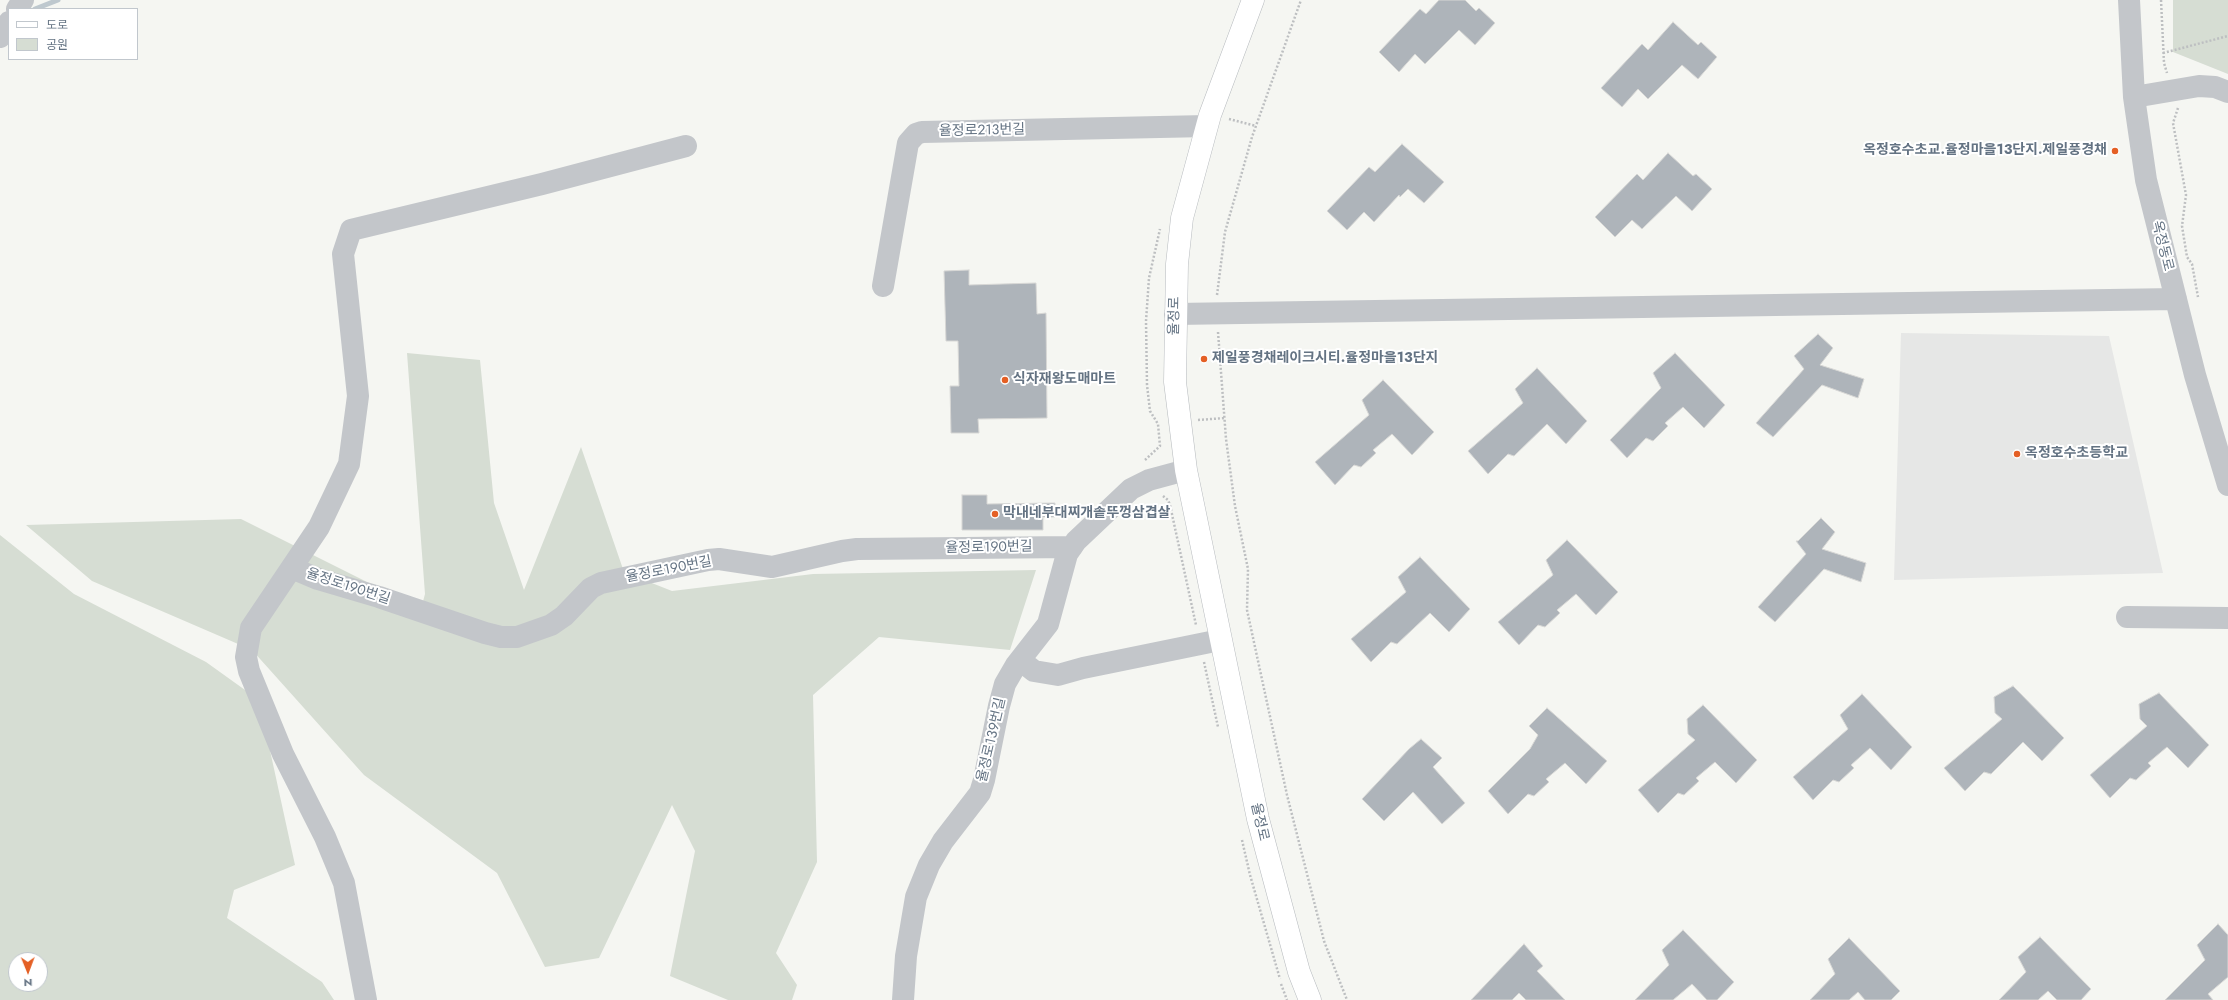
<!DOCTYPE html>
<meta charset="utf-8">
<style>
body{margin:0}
#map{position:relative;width:2228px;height:1000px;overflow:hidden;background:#f5f6f2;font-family:Jost,"Noto Sans KR",sans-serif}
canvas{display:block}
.legend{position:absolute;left:8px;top:8px;width:130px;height:52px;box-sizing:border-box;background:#fff;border:1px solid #c1c7cd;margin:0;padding:5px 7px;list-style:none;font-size:12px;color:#647383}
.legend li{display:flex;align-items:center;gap:8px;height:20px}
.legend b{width:20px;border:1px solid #c1c7cd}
.north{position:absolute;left:8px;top:952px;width:40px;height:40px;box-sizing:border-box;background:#fff;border:1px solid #c1c7cd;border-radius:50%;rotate:179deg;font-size:11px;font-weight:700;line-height:16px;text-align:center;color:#647383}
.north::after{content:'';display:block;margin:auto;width:14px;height:18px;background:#e45f24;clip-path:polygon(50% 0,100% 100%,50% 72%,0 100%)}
</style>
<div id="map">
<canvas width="2228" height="1000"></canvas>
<ul class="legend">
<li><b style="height:5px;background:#fff"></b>도로</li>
<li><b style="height:11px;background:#d6ddd3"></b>공원</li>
</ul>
<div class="north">N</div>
</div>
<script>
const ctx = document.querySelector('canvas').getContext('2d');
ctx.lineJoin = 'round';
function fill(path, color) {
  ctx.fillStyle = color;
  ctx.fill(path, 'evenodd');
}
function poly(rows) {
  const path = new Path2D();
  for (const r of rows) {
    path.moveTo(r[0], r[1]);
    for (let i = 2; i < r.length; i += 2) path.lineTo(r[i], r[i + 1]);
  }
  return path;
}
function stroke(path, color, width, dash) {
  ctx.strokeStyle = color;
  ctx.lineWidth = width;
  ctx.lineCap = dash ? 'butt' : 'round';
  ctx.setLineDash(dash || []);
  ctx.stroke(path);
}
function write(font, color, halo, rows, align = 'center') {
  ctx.font = font + ' Jost,"Noto Sans KR",sans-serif';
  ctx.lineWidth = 4;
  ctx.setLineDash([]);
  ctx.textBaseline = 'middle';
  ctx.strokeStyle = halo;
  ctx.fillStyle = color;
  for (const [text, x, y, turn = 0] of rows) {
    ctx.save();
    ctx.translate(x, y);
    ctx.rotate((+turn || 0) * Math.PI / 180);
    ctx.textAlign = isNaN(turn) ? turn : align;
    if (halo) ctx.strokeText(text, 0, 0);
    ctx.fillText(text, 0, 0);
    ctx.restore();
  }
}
const built = poly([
 [1901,333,2109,336,2163,573,1894,580]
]);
const green = poly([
 [2173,0,2228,0,2228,74,2173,52],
 [407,353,480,360,494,503,524,590,581,447,624,572,672,591,813,574,1036,570,1010,650,879,637,813,695,817,862,776,953,797,985,792,1000,728,1000,670,976,695,851,672,805,599,958,545,967,497,873,364,775,252,650,92,581,26,525,241,519,421,609,425,594],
 [0,535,74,594,206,662,259,700,295,865,234,890,227,918,322,982,334,1000,0,1000],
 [16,960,40,960,40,984,16,984]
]);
const stream = poly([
 [35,9,58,0]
]);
const building = poly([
 [1439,0,1465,0,1476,11,1479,8,1495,23,1475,45,1459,30,1425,64,1415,54,1399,72,1379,52,1420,9,1426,14,1439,0],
 [1673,22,1698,45,1701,42,1717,57,1698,79,1682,65,1648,99,1638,89,1622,107,1601,88,1642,44,1648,50,1673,22],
 [1402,144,1444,182,1424,203,1408,189,1400,197,1399,195,1374,222,1364,212,1347,230,1327,211,1369,167,1375,172,1402,144],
 [1668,153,1693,176,1696,174,1712,189,1692,211,1676,196,1642,229,1632,220,1615,237,1595,217,1637,174,1643,180,1668,153],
 [969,270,969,285,1036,283,1037,314,1046,313,1047,418,978,419,979,433,951,433,950,386,959,386,958,341,946,341,944,271,969,270],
 [1818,334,1833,348,1820,365,1864,379,1858,398,1822,385,1773,437,1756,423,1804,369,1794,356,1818,334],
 [1675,353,1725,405,1704,428,1683,407,1665,423,1668,426,1653,441,1646,438,1627,458,1610,440,1661,388,1653,373,1675,353],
 [1537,368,1587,421,1566,444,1547,424,1514,456,1508,454,1488,474,1468,451,1523,403,1515,389,1537,368],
 [1383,380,1434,432,1412,455,1392,434,1373,450,1376,453,1361,467,1354,465,1335,485,1315,462,1369,415,1362,400,1383,380],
 [962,495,987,495,987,504,1055,503,1055,517,1043,517,1043,530,962,530,962,495],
 [1821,518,1835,532,1822,549,1866,563,1861,582,1824,569,1775,622,1758,607,1806,554,1796,541,1798,541,1821,518],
 [1567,540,1618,592,1596,615,1576,594,1557,610,1560,613,1545,627,1538,625,1519,645,1498,622,1553,575,1546,560,1567,540],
 [1420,557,1470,609,1449,632,1430,613,1397,644,1391,642,1371,662,1351,639,1406,592,1398,577,1420,557],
 [2013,686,2064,738,2042,761,2023,742,1991,774,1984,772,1965,791,1944,768,2002,719,1995,713,1994,697,2013,686],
 [2159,693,2209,745,2188,768,2167,747,2148,763,2151,766,2136,780,2130,778,2110,798,2090,775,2147,726,2140,719,2139,704,2159,693],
 [1862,694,1912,747,1891,770,1870,748,1851,765,1854,768,1839,782,1833,780,1813,800,1793,777,1848,729,1840,715,1862,694],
 [1703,705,1757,760,1736,783,1715,762,1696,778,1699,781,1684,795,1678,793,1658,813,1638,790,1695,740,1688,734,1687,719,1703,705],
 [1547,708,1607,761,1586,784,1565,763,1546,779,1549,782,1534,796,1528,794,1508,814,1488,791,1530,749,1538,735,1529,726,1547,708],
 [1421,739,1442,758,1433,767,1465,803,1442,824,1413,792,1384,821,1362,799,1409,749,1421,739],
 [2218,924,2228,935,2228,977,2208,994,2213,1000,2165,1000,2205,960,2197,945,2218,924],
 [1683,930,1734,982,1717,1000,1707,1000,1692,984,1673,1000,1635,1000,1669,965,1662,950,1683,930],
 [2040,937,2091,989,2081,1000,2057,1000,2048,991,2038,1000,1999,1000,2026,972,2018,957,2040,937],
 [1849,938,1900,991,1891,1000,1865,1000,1858,992,1849,1000,1810,1000,1835,974,1828,959,1849,938],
 [1524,944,1543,966,1537,971,1565,1000,1526,1000,1519,993,1512,1000,1471,1000,1524,944]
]);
const path = poly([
 [2161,0,2164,63,2167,73],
 [2163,53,2228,36],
 [2178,108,2173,123,2186,195,2182,226,2187,257,2192,264,2198,297],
 [1229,119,1256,126],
 [1217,295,1225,232,1252,137,1301,0],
 [1218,332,1226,439,1235,506,1248,569,1247,610,1287,795,1324,941,1347,1000],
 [1198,420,1225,418],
 [1145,460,1160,446,1158,424,1150,411,1147,385,1146,321,1149,278,1160,229],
 [1163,496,1168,500,1170,505,1196,625],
 [1204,662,1218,727],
 [1242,840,1250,875,1280,979],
 [1281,984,1287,1000]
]);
const minor = poly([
 [2129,0,2134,97,2146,180,2195,375,2228,485],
 [17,9,23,0],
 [0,37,9,22],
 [2134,97,2199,86,2215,87,2228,92],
 [883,286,908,143,916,134,922,132,1207,126],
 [1175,314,2176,299],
 [292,568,318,579,379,597,485,633,501,637,517,637,551,625,564,616,591,588,601,583,708,560,719,559,772,567,842,551,857,549,1072,547],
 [2127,617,2228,618],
 [1020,660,1034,671,1058,675,1083,668,1220,640],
 [366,1000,344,883,325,837,283,754,249,671,246,657,251,628,319,527,349,464,358,396,343,254,351,230,542,184,686,146],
 [903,1000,906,956,916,897,929,865,943,841,980,793,984,780,999,706,1005,684,1016,665,1048,624,1067,554,1076,541,1131,489,1149,480,1186,470]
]);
const major = poly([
 [1253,0,1210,115,1182,218,1177,264,1175,382,1186,470,1258,819,1299,972,1310,1000]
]);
const markers = [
 [2115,151,4,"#e45f24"],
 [1204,359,4,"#e45f24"],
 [1005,380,4,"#e45f24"],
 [2017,454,4,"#e45f24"],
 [995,514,4,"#e45f24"]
];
const streetNames = [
 ["율정로213번길",982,131,-1],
 ["옥정동로",2162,246,76],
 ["율정로",1175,316,-89],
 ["율정로190번길",989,548,-1],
 ["율정로190번길",669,570,-11],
 ["율정로190번길",348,587,18],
 ["율정로139번길",992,740,-77],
 ["율정로",1259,822,77]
];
const poiNames = [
 ["옥정호수초교.율정마을13단지.제일풍경채",2107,151,"right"],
 ["제일풍경채레이크시티.율정마을13단지",1212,359],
 ["식자재왕도매마트",1013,380],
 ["옥정호수초등학교",2025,454],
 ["막내네부대찌개솥뚜껑삼겹살",1003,514]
];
fill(built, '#e6e7e6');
fill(green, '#d6ddd3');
stroke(stream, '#bec8ce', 5);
fill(building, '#aeb4ba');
stroke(building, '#d7d7d5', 1);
stroke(major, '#b6babe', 23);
stroke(path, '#bdbfc1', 2.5, [2, 2]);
stroke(minor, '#c3c6ca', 22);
stroke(major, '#fff', 22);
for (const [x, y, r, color] of markers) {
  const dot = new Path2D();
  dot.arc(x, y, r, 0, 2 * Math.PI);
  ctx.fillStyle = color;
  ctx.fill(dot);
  stroke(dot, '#fff', 1.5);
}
write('14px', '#647383', '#fff', streetNames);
write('bold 14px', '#647383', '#fff', poiNames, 'left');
</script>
